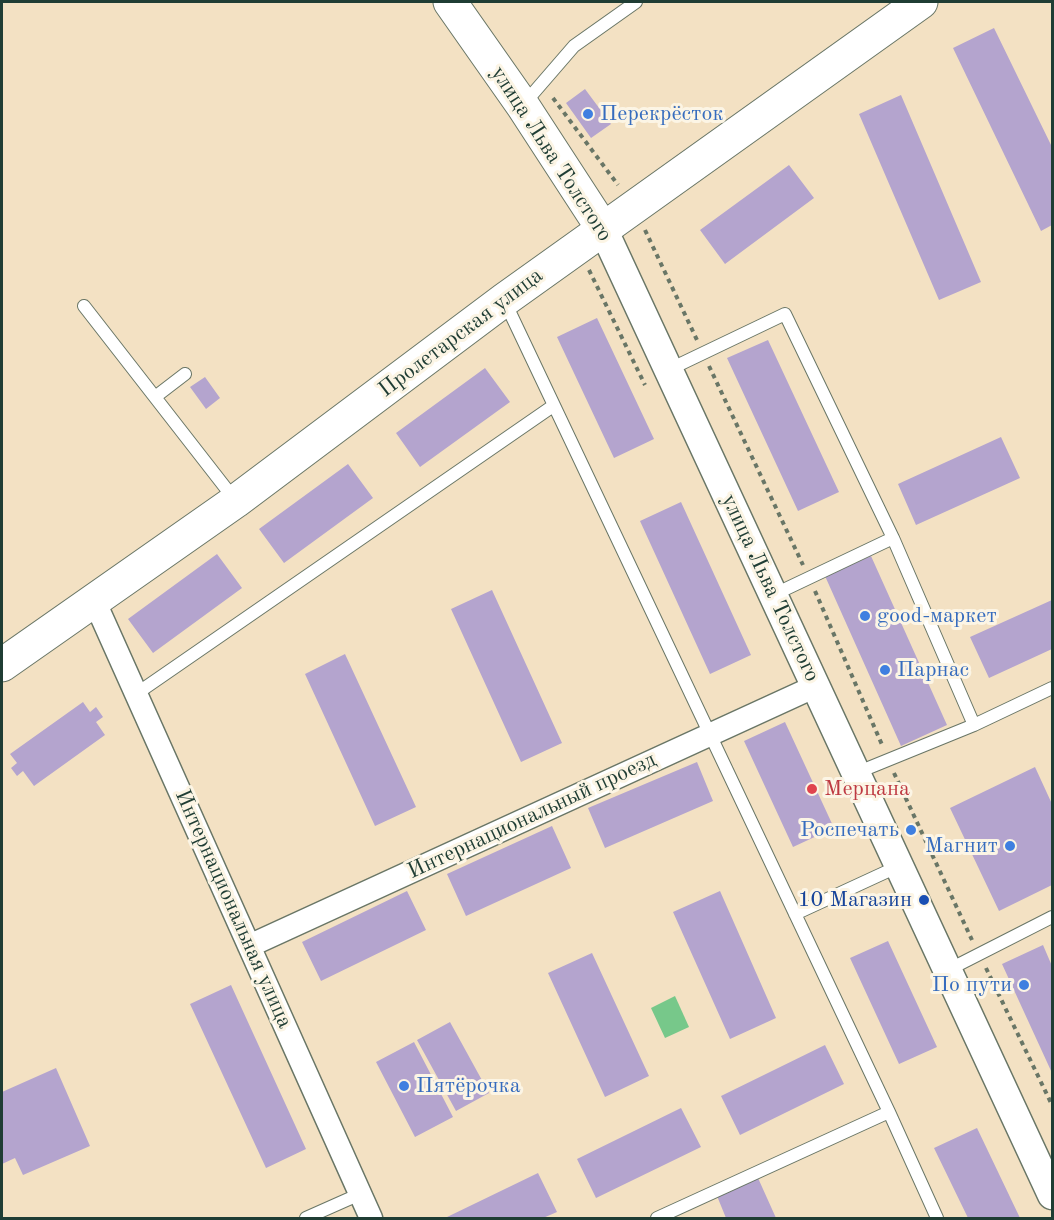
<!DOCTYPE html>
<meta charset="utf-8">
<style>
body{margin:0}
#map{position:relative;width:1054px;height:1220px;overflow:hidden;background:#f3e1c3;font-family:"Old Standard TT",serif}
canvas{display:block}
.frame{position:absolute;inset:0;border:3px solid #1f3d34;pointer-events:none}
</style>
<div id="map">
<canvas width="1054" height="1220"></canvas>
<div class="frame"></div>
</div>
<script>
const ctx = document.querySelector('canvas').getContext('2d');
ctx.lineJoin = 'round';
function fill(path, color) {
  ctx.fillStyle = color;
  ctx.fill(path, 'evenodd');
}
function poly(rows) {
  const path = new Path2D();
  for (const r of rows) {
    path.moveTo(r[0], r[1]);
    for (let i = 2; i < r.length; i += 2) path.lineTo(r[i], r[i + 1]);
  }
  return path;
}
function stroke(path, color, width, dash) {
  ctx.strokeStyle = color;
  ctx.lineWidth = width;
  ctx.lineCap = dash ? 'butt' : 'round';
  ctx.setLineDash(dash || []);
  ctx.stroke(path);
}
function write(font, color, halo, rows, align = 'center') {
  ctx.font = font + ' "Old Standard TT",serif';
  ctx.lineWidth = 6;
  ctx.setLineDash([]);
  ctx.textBaseline = 'middle';
  ctx.strokeStyle = halo;
  ctx.fillStyle = color;
  for (const [text, x, y, turn = 0] of rows) {
    ctx.save();
    ctx.translate(x, y);
    ctx.rotate((+turn || 0) * Math.PI / 180);
    ctx.textAlign = isNaN(turn) ? turn : align;
    if (halo) ctx.strokeText(text, 0, 0);
    ctx.fillText(text, 0, 0);
    ctx.restore();
  }
}
const green = poly([
 [675,996,689,1027,665,1038,651,1008]
]);
const building = poly([
 [994,28,1052,147,1052,225,1041,231,953,48],
 [585,89,611,124,591,138,566,103],
 [901,95,981,282,939,300,859,114],
 [789,165,814,198,725,264,700,230],
 [597,318,654,439,614,458,557,337],
 [768,340,839,492,798,511,727,358],
 [485,368,510,402,420,467,396,433],
 [205,377,220,398,206,409,190,387],
 [1001,437,1020,478,916,525,898,484],
 [348,464,373,498,284,563,259,529],
 [681,502,751,655,710,674,640,521],
 [217,554,242,588,153,653,128,619],
 [871,556,947,725,901,746,825,576],
 [492,590,562,743,521,762,451,609],
 [1052,600,1052,649,989,678,970,637],
 [345,654,416,807,375,826,305,674],
 [83,702,90,712,96,707,103,717,96,722,105,735,34,786,23,771,17,776,11,768,17,763,10,754],
 [785,722,834,828,793,847,744,741],
 [697,762,713,801,605,848,588,808],
 [1035,767,1052,804,1052,885,999,911,950,808],
 [552,826,571,868,466,916,447,874],
 [407,891,426,930,321,981,302,942],
 [720,891,776,1018,730,1039,673,912],
 [888,941,937,1047,899,1064,850,958],
 [1043,945,1052,966,1052,1073,1002,964],
 [592,953,649,1076,605,1097,548,973],
 [231,985,306,1149,266,1168,190,1004],
 [450,1022,489,1093,456,1111,417,1040],
 [414,1042,453,1117,415,1137,376,1062],
 [825,1045,844,1084,740,1135,721,1096],
 [56,1068,90,1146,23,1175,15,1158,2,1164,2,1092],
 [681,1108,701,1147,596,1198,577,1159],
 [977,1128,1020,1218,968,1218,934,1148],
 [538,1173,557,1212,543,1218,445,1218],
 [758,1178,776,1218,726,1218,717,1196]
]);
const path = poly([
 [553,98,618,185],
 [645,230,697,340],
 [589,270,645,385],
 [709,366,803,565],
 [815,591,883,747],
 [894,773,972,940],
 [986,968,1052,1105]
]);
const service = poly([
 [523,105,574,46,636,2],
 [505,302,889,1112,937,1218],
 [84,306,235,500],
 [668,370,785,314,893,538,974,725],
 [155,397,185,374],
 [773,595,893,538],
 [136,694,553,406],
 [856,773,974,725,1052,688],
 [795,914,899,866],
 [948,970,1052,917],
 [306,1218,360,1194],
 [657,1218,889,1112]
]);
const minor = poly([
 [94,600,371,1218],
 [249,946,816,686]
]);
const tertiary = poly([
 [603,229,1052,1195]
]);
const secondary = poly([
 [450,2,523,106,603,229],
 [2,665,236,501,504,300,921,2]
]);
const markers = [
 [588,114,6,"#3f7fe0"],
 [865,616,6,"#3f7fe0"],
 [885,670,6,"#3f7fe0"],
 [812,789,6,"#e0444e"],
 [911,830,6,"#3f7fe0"],
 [1010,846,6,"#3f7fe0"],
 [924,900,6,"#1a4fb4"],
 [1024,985,6,"#3f7fe0"],
 [404,1086,6,"#3f7fe0"]
];
const shopNames = [
 ["Перекрёсток",600,114],
 ["good-маркет",877,616],
 ["Парнас",897,670],
 ["Роспечать",899,830,"right"],
 ["Магнит",998,846,"right"],
 ["По пути",1012,985,"right"],
 ["Пятёрочка",416,1086]
];
const streetNames = [
 ["улица Льва Толстого",551,154,57],
 ["Пролетарская улица",461,333,-37],
 ["улица Льва Толстого",770,588,65],
 ["Интернациональный проезд",532,816,-25],
 ["Интернациональная улица",233,909,66]
];
const healthNames = [
 ["Мерцана",824,789]
];
const transitNames = [
 ["10 Магазин",912,900]
];
fill(green, '#77c88a');
fill(building, '#b4a4ce');
stroke(service, '#697666', 14);
stroke(minor, '#697666', 25);
stroke(tertiary, '#697666', 31);
stroke(secondary, '#697666', 35);
stroke(path, '#697666', 4, [4.5, 4.5]);
stroke(service, '#fff', 12);
stroke(minor, '#fff', 22);
stroke(tertiary, '#fff', 28);
stroke(secondary, '#fff', 33);
for (const [x, y, r, color] of markers) {
  const dot = new Path2D();
  dot.arc(x, y, r, 0, 2 * Math.PI);
  ctx.fillStyle = color;
  ctx.fill(dot);
  stroke(dot, '#fcf5e5', 2);
}
write('22px', '#366cbe', '#fcf5e5', shopNames, 'left');
write('22px', '#1f3d34', '#fcf5e5', streetNames);
write('22px', '#be3a42', '#fcf5e5', healthNames, 'left');
write('22px', '#164399', '#fcf5e5', transitNames, 'right');
</script>
